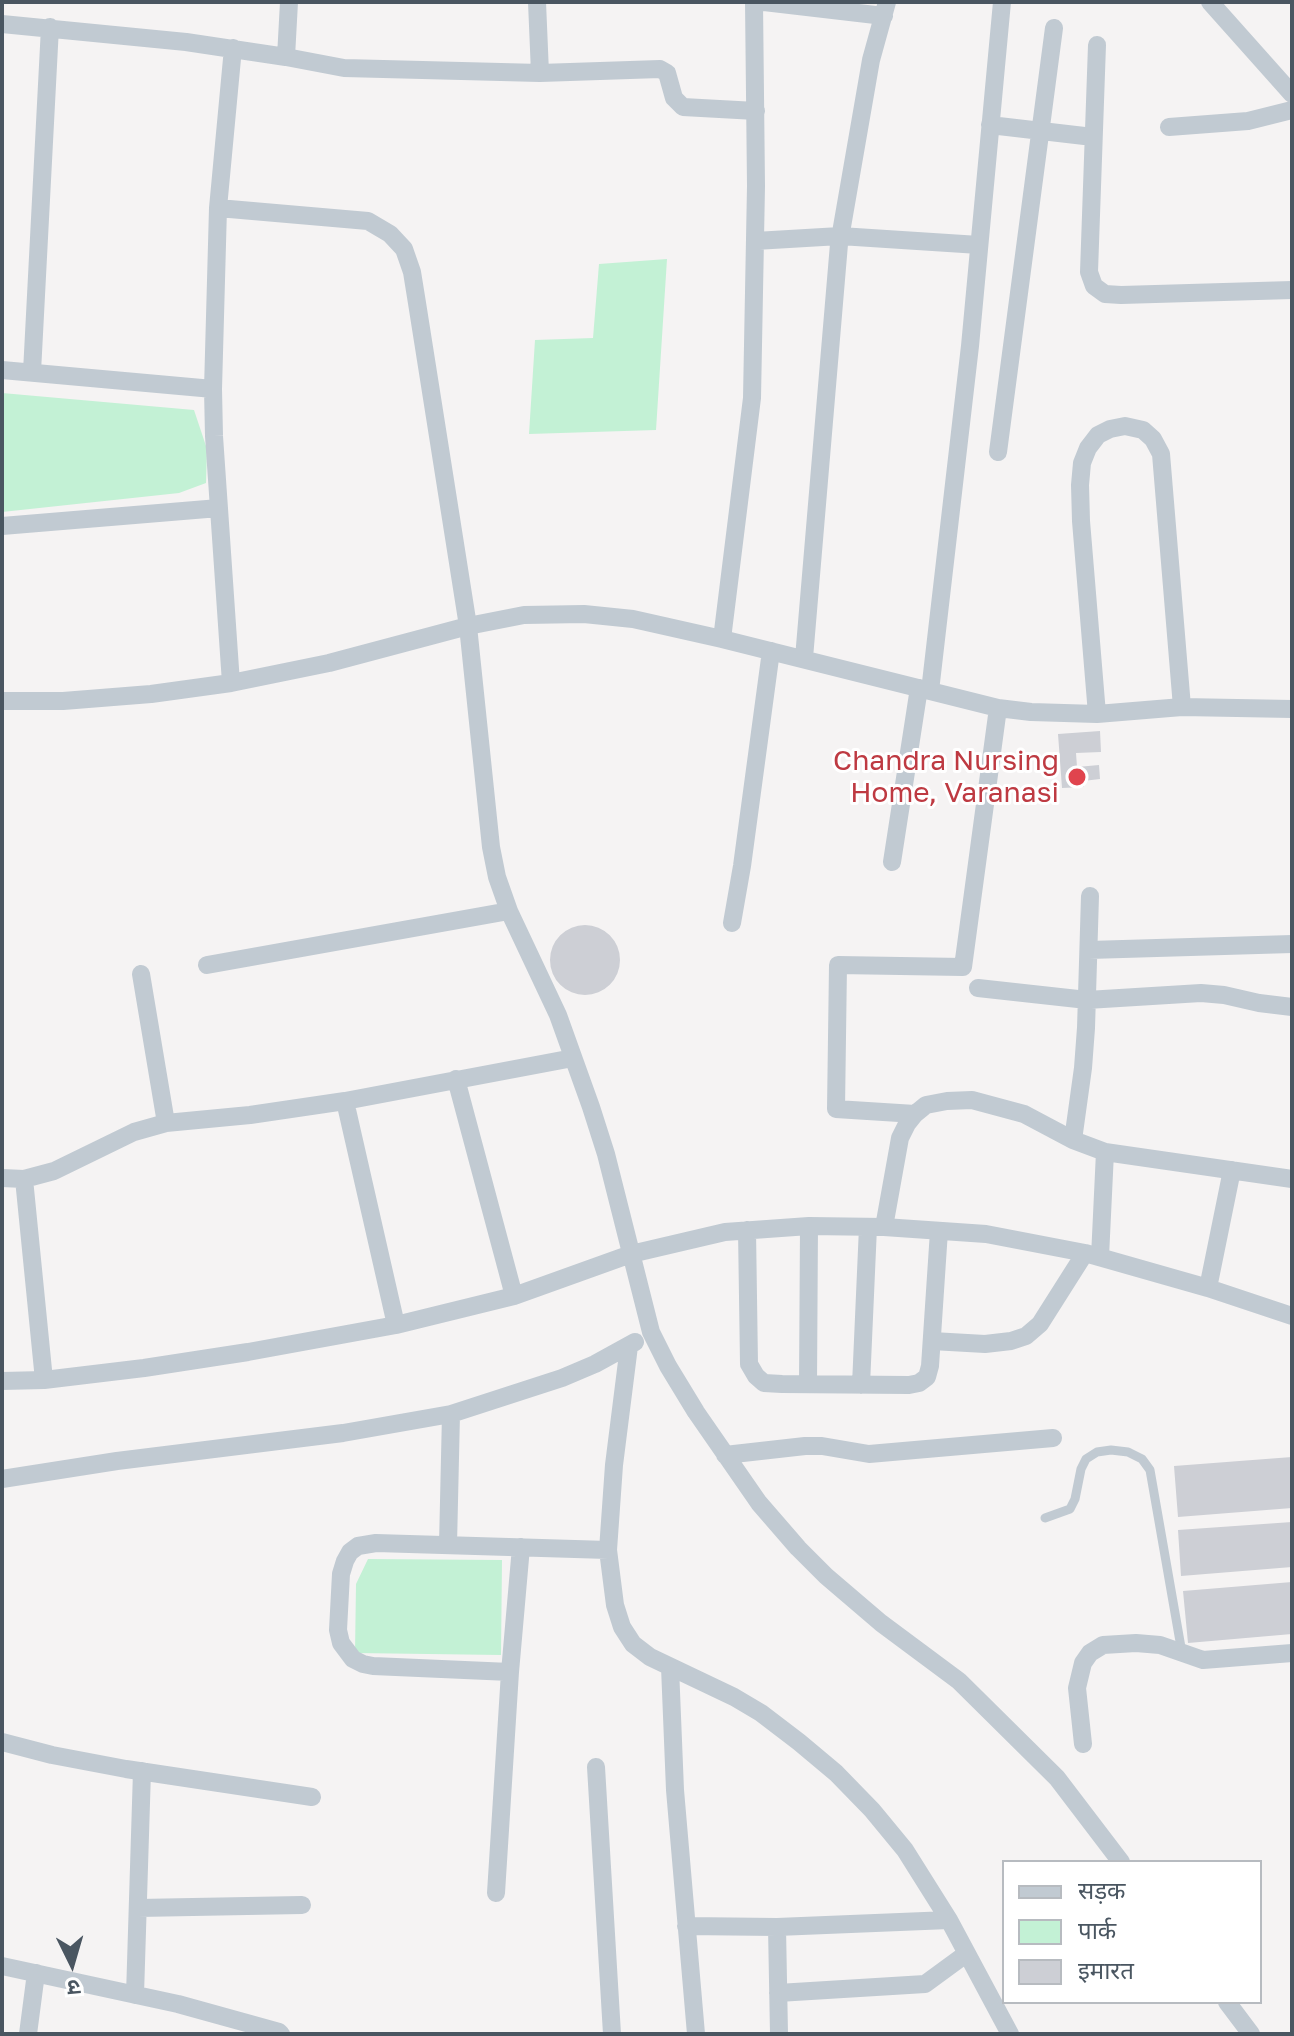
<!DOCTYPE html>
<meta charset="utf-8">
<style>
body{margin:0}
#map{position:relative;width:1294px;height:2036px;overflow:hidden;background:#f5f3f3;font-family:"Golos Text","Noto Sans Devanagari",sans-serif}
canvas{display:block}
.frame{position:absolute;inset:0;border:4px solid #4a5661;pointer-events:none}
.legend{position:absolute;left:1002px;top:1860px;width:260px;height:144px;box-sizing:border-box;background:#fff;border:2px solid #b7bbc0;margin:0;padding:10px 14px;list-style:none;font-size:24px;color:#4a5661}
.legend li{display:flex;align-items:center;gap:16px;height:40px}
.legend b{width:40px;border:2px solid #b7bbc0}
.north{position:absolute;left:32px;top:1924px;width:80px;height:80px;-webkit-text-stroke:6px #fff;paint-order:stroke;rotate:175deg;font-size:22px;font-weight:700;line-height:32px;text-align:center;color:#4a5661}
.north::after{content:'';display:block;margin:auto;width:28px;height:36px;background:#4a5661;clip-path:polygon(50% 0,100% 100%,50% 72%,0 100%)}
</style>
<div id="map">
<canvas width="1294" height="2036"></canvas>
<div class="frame"></div>
<ul class="legend">
<li><b style="height:10px;background:#c1cad2"></b>सड़क</li>
<li><b style="height:22px;background:#c3f1d5"></b>पार्क</li>
<li><b style="height:22px;background:#cdcfd5"></b>इमारत</li>
</ul>
<div class="north">उ</div>
</div>
<script>
const ctx = document.querySelector('canvas').getContext('2d');
ctx.lineJoin = 'round';
function fill(path, color) {
  ctx.fillStyle = color;
  ctx.fill(path, 'evenodd');
}
function poly(rows) {
  const path = new Path2D();
  for (const r of rows) {
    if (r.length === 3) {
      path.moveTo(r[0] + r[2], r[1]);
      path.arc(r[0], r[1], r[2], 0, 2 * Math.PI);
      continue;
    }
    path.moveTo(r[0], r[1]);
    for (let i = 2; i < r.length; i += 2) path.lineTo(r[i], r[i + 1]);
  }
  return path;
}
function stroke(path, color, width, dash) {
  ctx.strokeStyle = color;
  ctx.lineWidth = width;
  ctx.lineCap = dash ? 'butt' : 'round';
  ctx.setLineDash(dash || []);
  ctx.stroke(path);
}
function write(font, color, halo, rows, align = 'center') {
  ctx.font = font + ' "Golos Text",sans-serif';
  ctx.lineWidth = 6;
  ctx.setLineDash([]);
  ctx.textBaseline = 'middle';
  ctx.strokeStyle = halo;
  ctx.fillStyle = color;
  for (const [text, x, y, turn = 0] of rows) {
    ctx.save();
    ctx.translate(x, y);
    ctx.rotate((+turn || 0) * Math.PI / 180);
    ctx.textAlign = isNaN(turn) ? turn : align;
    if (halo) ctx.strokeText(text, 0, 0);
    ctx.fillText(text, 0, 0);
    ctx.restore();
  }
}
const green = poly([
 [667,259,656,430,529,434,535,340,593,338,599,264],
 [2,393,194,410,207,449,206,483,179,493,2,512],
 [368,1559,502,1560,501,1655,355,1653,356,1584]
]);
const building = poly([
 [1100,731,1101,752,1076,753,1077,767,1099,765,1100,779,1083,781,1084,787,1062,788,1058,734],
 [585,960,35],
 [1292,1457,1292,1508,1178,1517,1174,1466],
 [1292,1522,1292,1567,1181,1576,1178,1530],
 [1292,1582,1292,1634,1188,1643,1183,1591]
]);
const lane = poly([
 [1045,1518,1070,1509,1075,1499,1081,1469,1086,1459,1097,1452,1111,1450,1128,1452,1142,1459,1150,1470,1182,1653]
]);
const street = poly([
 [764,2,884,16],
 [1210,2,1292,94],
 [2,24,186,42,286,57,289,2],
 [1097,45,1089,272,1094,286,1105,294,1121,295,1292,290],
 [286,57,344,68,540,73,537,2],
 [540,73,660,69,667,73,674,98,683,107,756,111],
 [990,125,1093,137],
 [1169,127,1248,121,1292,110],
 [218,208,368,221,390,234,404,249,412,272,417,303,468,626,491,847,497,877,509,911,558,1015,591,1107,606,1154,651,1332,668,1366,696,1412,759,1503,798,1548,826,1576,881,1623,959,1681,1057,1778,1121,1862],
 [755,241,840,236,979,245],
 [2,370,213,389],
 [32,372,50,27],
 [998,452,1054,28],
 [2,526,219,508],
 [722,639,752,398,756,186,754,2],
 [804,658,839,244,871,60,887,2],
 [231,683,214,436,213,389,218,208,233,48],
 [930,691,970,346,1002,2],
 [2,701,63,701,151,694,231,683,329,663,468,626,524,615,584,614,633,619,722,639,998,708,1031,712,1097,714,1182,707,1292,709],
 [1097,714,1081,521,1080,485,1082,463,1088,448,1098,435,1110,429,1125,426,1143,430,1153,439,1161,454,1182,707],
 [892,862,919,688],
 [732,923,742,866,771,651],
 [1089,950,1292,944],
 [207,965,509,911],
 [141,974,166,1123],
 [978,988,1087,1000,1201,993,1224,995,1259,1003,1292,1007],
 [456,1079,514,1296],
 [345,1101,396,1325],
 [915,1114,836,1109,838,965,963,967,998,708],
 [1073,1140,1083,1068,1086,1028,1090,896],
 [2,1178,24,1179],
 [884,1227,900,1138,907,1124,915,1114,926,1105,947,1101,972,1100,1024,1114,1073,1140,1105,1152,1292,1179],
 [747,1230,749,1364,756,1376,764,1383,782,1384,909,1385,919,1383,927,1377,930,1366,939,1231],
 [1100,1257,1105,1152],
 [1208,1288,1232,1170],
 [932,1341,985,1344,1011,1341,1026,1336,1040,1324,1085,1253],
 [629,1346,614,1465,608,1550,615,1605,622,1627,633,1644,650,1657,734,1697,761,1713,799,1742,836,1773,872,1810,905,1850,949,1920,1010,2034],
 [44,1380,24,1179,54,1171,134,1132,166,1123,250,1115,345,1101,573,1058],
 [2,1381,44,1380,144,1368,248,1352,396,1325,514,1296,631,1254,725,1232,809,1226,884,1227,986,1234,1085,1253,1208,1288,1292,1316],
 [808,1384,809,1226],
 [861,1385,868,1227],
 [725,1455,805,1446,822,1446,869,1454,1053,1438],
 [2,1479,117,1461,343,1433,451,1414,562,1378,595,1364,635,1342],
 [448,1545,451,1414],
 [670,1667,675,1790,696,2034],
 [510,1672,521,1547],
 [2,1742,52,1755,126,1769,312,1797],
 [1083,1744,1077,1688,1083,1663,1090,1653,1103,1645,1136,1643,1160,1645,1203,1660,1292,1653],
 [596,1767,612,2034],
 [496,1893,510,1672,373,1666,363,1664,353,1659,341,1643,338,1630,341,1574,345,1561,350,1552,358,1546,376,1543,608,1550],
 [138,1908,302,1905],
 [686,1926,777,1927,949,1920],
 [777,1927,779,2034],
 [2,1966,178,2004,279,2032,281,2034],
 [778,1993,925,1984,966,1954],
 [135,1995,142,1771],
 [1227,2002,1251,2034],
 [28,2034,36,1973]
]);
const markers = [
 [1077,777,10,"#e0444e"]
];
const healthNames = [
 ["Chandra Nursing",1059,761],
 ["Home, Varanasi",1059,793]
];
fill(green, '#c3f1d5');
fill(building, '#cdcfd5');
stroke(lane, '#c1cad2', 9);
stroke(street, '#c1cad2', 18);
for (const [x, y, r, color] of markers) {
  const dot = new Path2D();
  dot.arc(x, y, r, 0, 2 * Math.PI);
  ctx.fillStyle = color;
  ctx.fill(dot);
  stroke(dot, '#fff', 3);
}
write('28px', '#be3a42', '#fff', healthNames, 'right');
</script>
